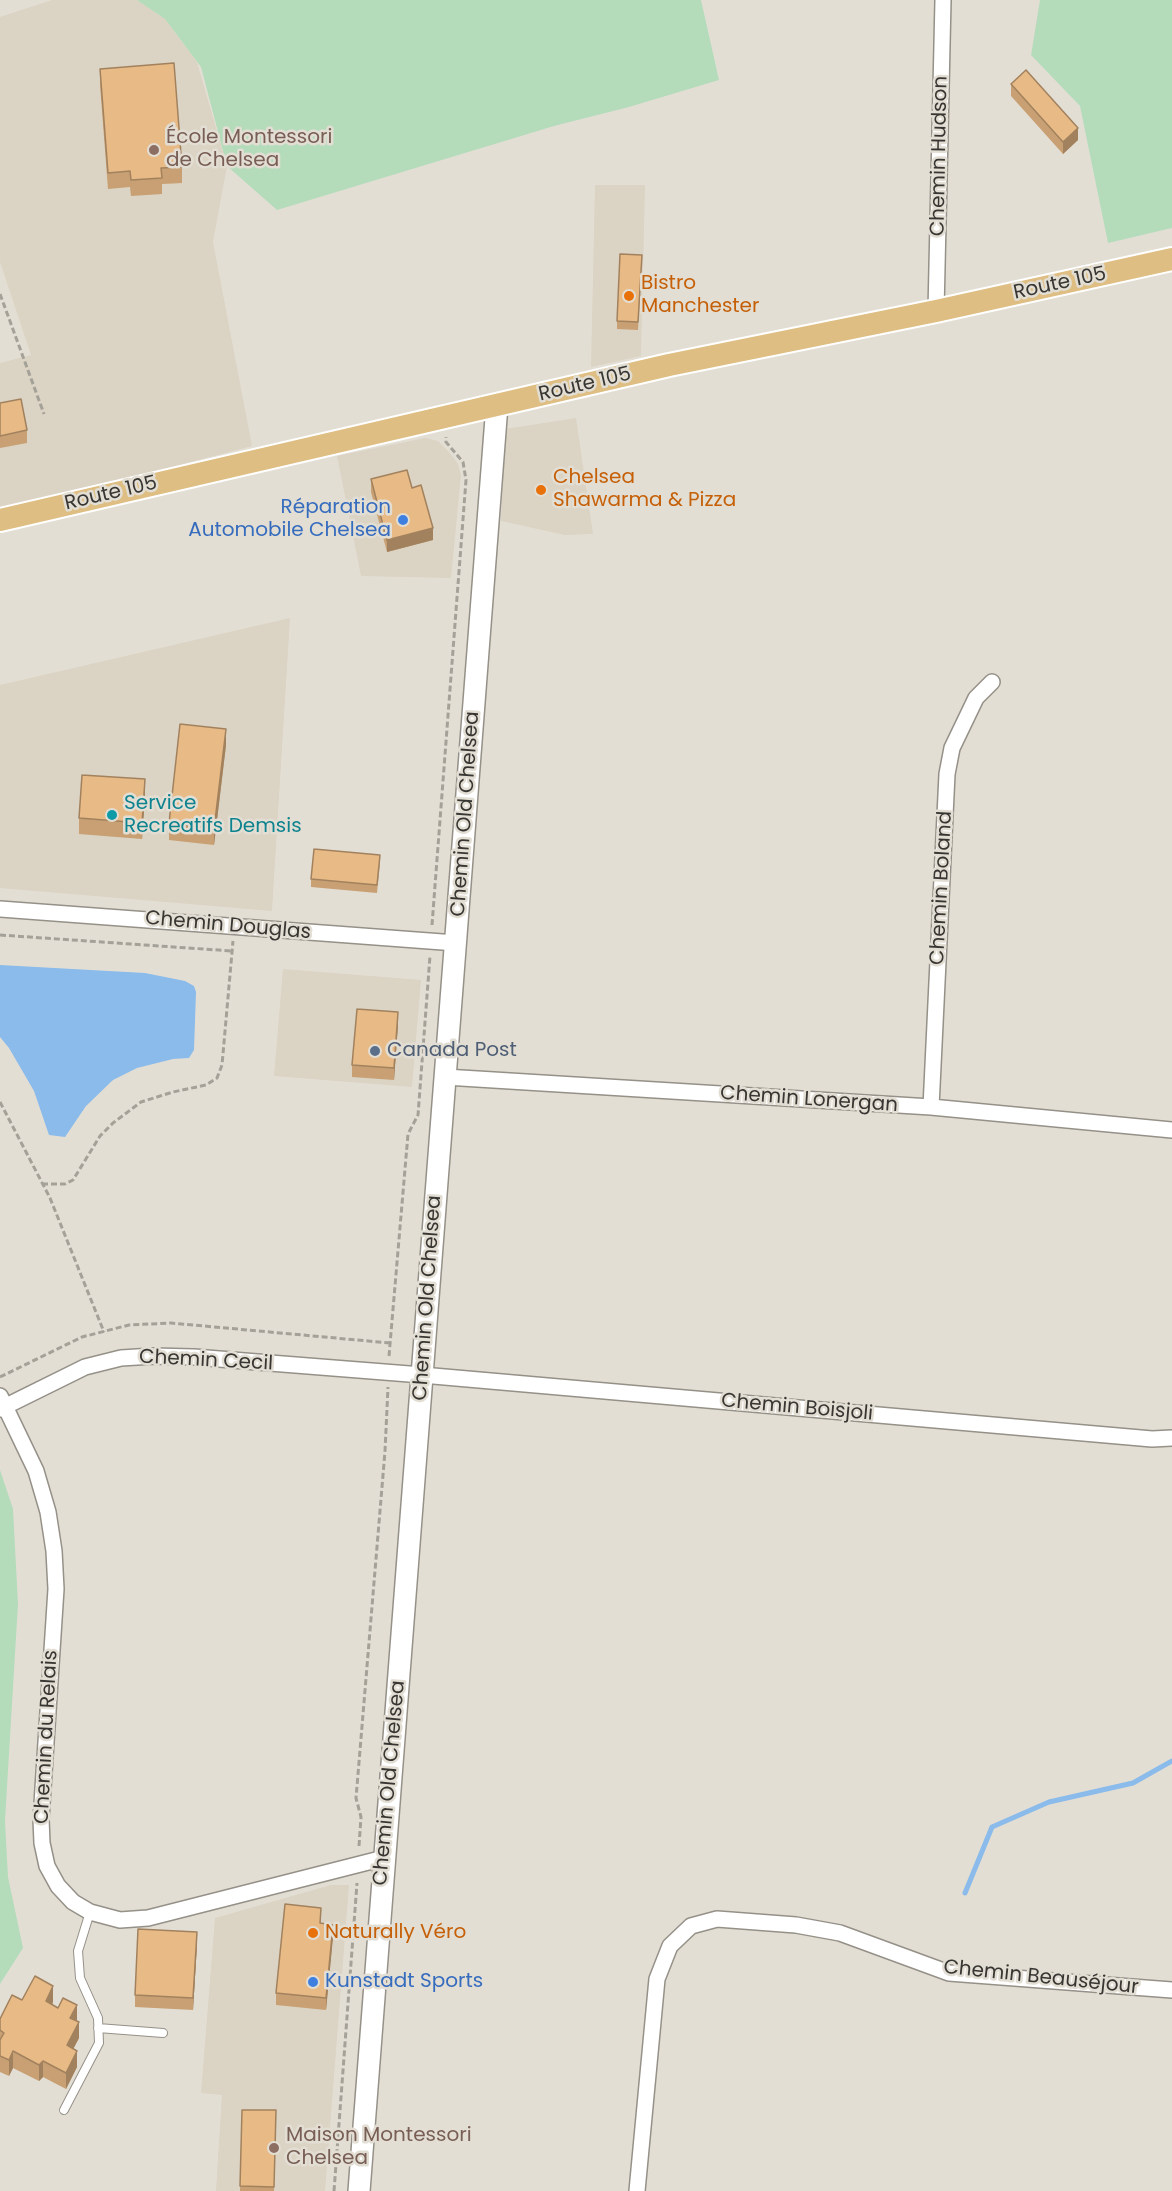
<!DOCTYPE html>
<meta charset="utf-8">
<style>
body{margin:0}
canvas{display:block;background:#e3ded4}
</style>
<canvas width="1172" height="2191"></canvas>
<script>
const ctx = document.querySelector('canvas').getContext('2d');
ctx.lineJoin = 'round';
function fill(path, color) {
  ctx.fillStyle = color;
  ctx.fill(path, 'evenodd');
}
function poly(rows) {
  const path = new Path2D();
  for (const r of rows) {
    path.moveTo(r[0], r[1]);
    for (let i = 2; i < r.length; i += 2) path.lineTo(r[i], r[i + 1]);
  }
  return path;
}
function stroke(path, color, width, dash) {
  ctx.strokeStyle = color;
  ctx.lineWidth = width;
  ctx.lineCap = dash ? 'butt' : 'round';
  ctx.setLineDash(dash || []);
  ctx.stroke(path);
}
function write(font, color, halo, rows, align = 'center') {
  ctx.font = font + ' Poppins,sans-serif';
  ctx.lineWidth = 5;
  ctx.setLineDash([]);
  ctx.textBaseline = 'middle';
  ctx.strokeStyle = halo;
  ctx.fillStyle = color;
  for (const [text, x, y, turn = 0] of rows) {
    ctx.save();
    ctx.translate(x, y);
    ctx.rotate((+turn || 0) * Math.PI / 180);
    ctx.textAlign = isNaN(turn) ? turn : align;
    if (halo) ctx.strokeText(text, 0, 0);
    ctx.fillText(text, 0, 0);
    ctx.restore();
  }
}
const built = poly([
 [52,0,137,0,165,19,197,62,227,166,213,242,252,446,41,501,0,510,0,363,31,355,0,262,0,17],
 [595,185,645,185,641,356,591,367],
 [576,418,593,534,565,535,501,521,505,429],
 [425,438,438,441,450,453,458,464,461,475,451,578,361,576,337,456],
 [290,618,272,911,0,888,0,685],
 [283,969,421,980,412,1087,274,1076],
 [331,1885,349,1885,325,2191,216,2191,222,2095,201,2093,215,1918]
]);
const green = poly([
 [137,0,701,0,719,80,629,107,554,126,277,210,227,166,201,67,165,19],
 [1040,0,1172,0,1172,228,1108,243,1080,106,1031,55],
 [0,1470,13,1509,18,1604,5,1821,8,1877,23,1948,0,1984]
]);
const water = poly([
 [0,965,145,973,185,981,194,986,196,992,194,1050,189,1058,173,1059,137,1068,113,1080,86,1106,65,1137,49,1135,34,1091,9,1048,0,1037]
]);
const stream = poly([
 [965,1893,992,1827,1049,1802,1133,1783,1172,1761]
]);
const path = poly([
 [0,294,44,414],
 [432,925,466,480,463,462,446,442,446,437],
 [0,935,232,951],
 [0,1102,50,1198,104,1332],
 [42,1184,65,1184,73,1180,100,1136,113,1123,141,1102,173,1092,206,1085,217,1078,222,1065,233,941],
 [389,1356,408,1134,418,1115,430,956],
 [0,1377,82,1337,129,1325,171,1323,390,1343],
 [359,1846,361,1817,356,1798,385,1451,388,1387],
 [334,2191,357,1883]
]);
const lane = poly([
 [98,2028,163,2033],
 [64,2110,99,2043,98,2018,80,1978,78,1951,90,1912]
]);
const street = poly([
 [936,311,943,0],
 [0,909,456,943],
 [445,1077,931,1107,1172,1130],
 [931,1107,947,774,952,748,976,698,992,682],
 [0,1396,36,1471,48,1512,54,1551,56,1589,41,1819,42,1843,47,1866,58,1886,73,1902,90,1912,120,1920,148,1918,384,1858],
 [0,1409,85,1367,121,1358,153,1356,194,1357,422,1375,1152,1439,1172,1438],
 [637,2191,657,1979,670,1946,691,1926,717,1919,796,1925,840,1933,949,1973,1172,1990]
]);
const secondary = poly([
 [359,2191,497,405]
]);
const primary = poly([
 [0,520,669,365,936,311,1172,259]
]);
const wall = poly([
 [100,69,182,167,182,183,162,184,162,194,131,196,130,187,108,189,100,85],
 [1011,84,1078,140,1063,154,1011,96],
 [642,255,638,330,617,329,617,321],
 [0,403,27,430,27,443,0,448],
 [371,479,412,488,433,540,387,552,371,492],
 [226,745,214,845,169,840,169,823],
 [145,795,142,839,79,834,79,818],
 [380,863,377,893,311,887,311,879],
 [398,1024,394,1080,352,1077,352,1065],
 [333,1937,326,2010,276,2005,276,1993],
 [197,1944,193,2010,135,2007,135,1995],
 [53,2002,52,2005,77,2021,79,2038,73,2049,77,2067,66,2089,43,2077,39,2081,13,2068,9,2076,0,2072,0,2019],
 [242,2110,276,2110,274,2191,240,2191]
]);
const shadedWall = poly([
 [1078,128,1078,140,1063,154,1063,142],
 [433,528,433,540,387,552,387,540],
 [226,729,226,745,214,845,214,829],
 [145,779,145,795,142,839,142,823],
 [398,1012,398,1024,394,1080,394,1068],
 [333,1925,333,1937,326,2010,326,1998],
 [197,1932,197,1944,193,2010,193,1998],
 [53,1986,53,2002,46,2018,46,2001],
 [77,2005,77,2021,70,2018],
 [79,2022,79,2038,67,2061,67,2045],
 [13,2051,13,2068,9,2076,9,2060],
 [77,2051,77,2067,66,2089,66,2073],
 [43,2061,43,2077,39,2081,39,2065]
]);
const building = poly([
 [174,63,182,167,161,168,162,178,131,180,130,171,108,173,100,69,174,63],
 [1026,70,1078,128,1063,142,1011,84,1026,70],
 [620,254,642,255,638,322,617,321,620,254],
 [21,399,27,430,0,436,0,403,21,399],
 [407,470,412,488,421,485,433,528,387,540,371,479,407,470],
 [180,724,226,729,214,829,169,823,180,724],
 [82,775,145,779,142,823,79,818,82,775],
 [314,849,380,855,377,885,311,879,314,849],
 [357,1009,398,1012,394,1068,352,1065,357,1009],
 [285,1904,321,1908,320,1923,333,1925,326,1998,276,1993,285,1904],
 [138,1929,197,1932,193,1998,135,1995,138,1929],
 [35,1976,53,1986,46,2001,58,2008,63,1998,77,2005,70,2018,79,2022,67,2045,77,2051,66,2073,43,2061,39,2065,13,2051,9,2060,0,2056,0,2040,4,2033,0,2030,0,2019,12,1995,22,2000,35,1976],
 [242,2110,276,2110,274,2187,240,2186,242,2110]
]);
const markers = [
 [154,150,6,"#8d6e63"],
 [629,296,6,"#e8710a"],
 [541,490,6,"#e8710a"],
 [403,520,6,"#3f7fe0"],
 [112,815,6,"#0f9aa8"],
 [375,1051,6,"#5c6f8a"],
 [313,1933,6,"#e8710a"],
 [313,1982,6,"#3f7fe0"],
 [274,2148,6,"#8d6e63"]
];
const educationNames = [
 ["École Montessori",166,138],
 ["de Chelsea",166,161],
 ["Maison Montessori",286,2136],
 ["Chelsea",286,2159]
];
const streetNames = [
 ["Chemin Hudson",940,156,-89],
 ["Route 105",1060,284,-12],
 ["Route 105",585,385,-13],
 ["Route 105",111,494,-13],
 ["Chemin Old Chelsea",466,814,-86],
 ["Chemin Boland",942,888,-87],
 ["Chemin Douglas",228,926,5],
 ["Chemin Lonergan",809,1100,4],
 ["Chemin Old Chelsea",428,1298,-86],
 ["Chemin Cecil",206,1361,3],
 ["Chemin Boisjoli",797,1408,5],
 ["Chemin du Relais",47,1737,-87],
 ["Chemin Old Chelsea",390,1783,-85],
 ["Chemin Beauséjour",1041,1978,6]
];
const foodNames = [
 ["Bistro",641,284],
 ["Manchester",641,307],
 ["Chelsea",553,478],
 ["Shawarma & Pizza",553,501],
 ["Naturally Véro",325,1933]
];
const shopNames = [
 ["Réparation",391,508],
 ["Automobile Chelsea",391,531],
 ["Kunstadt Sports",325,1982,"left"]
];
const cultureNames = [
 ["Service",124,804],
 ["Recreatifs Demsis",124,827]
];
const serviceNames = [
 ["Canada Post",387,1051]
];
fill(built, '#dbd3c3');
fill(green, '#b4dcbb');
fill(water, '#8abbea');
stroke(stream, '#8abbea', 5);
stroke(lane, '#959188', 10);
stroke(street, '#959188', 18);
stroke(secondary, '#959188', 24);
stroke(primary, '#fff', 26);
stroke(path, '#a4a199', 3, [6, 3]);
stroke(lane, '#fff', 8);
stroke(street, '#fff', 15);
stroke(secondary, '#fff', 21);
stroke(primary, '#debe82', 22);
fill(wall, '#c8a073');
fill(shadedWall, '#a2825e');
fill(building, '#e8ba86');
stroke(building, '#a2825e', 1.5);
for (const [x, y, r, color] of markers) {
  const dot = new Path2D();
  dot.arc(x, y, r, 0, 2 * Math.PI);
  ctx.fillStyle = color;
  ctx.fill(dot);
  stroke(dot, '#e3ded4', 2);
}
write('20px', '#785e54', '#e3ded4', educationNames, 'left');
write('20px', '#383632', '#e3ded4', streetNames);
write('20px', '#c56008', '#e3ded4', foodNames, 'left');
write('20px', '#366cbe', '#e3ded4', shopNames, 'right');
write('20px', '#0d838f', '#e3ded4', cultureNames, 'left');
write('20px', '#4e5e75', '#e3ded4', serviceNames, 'left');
</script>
